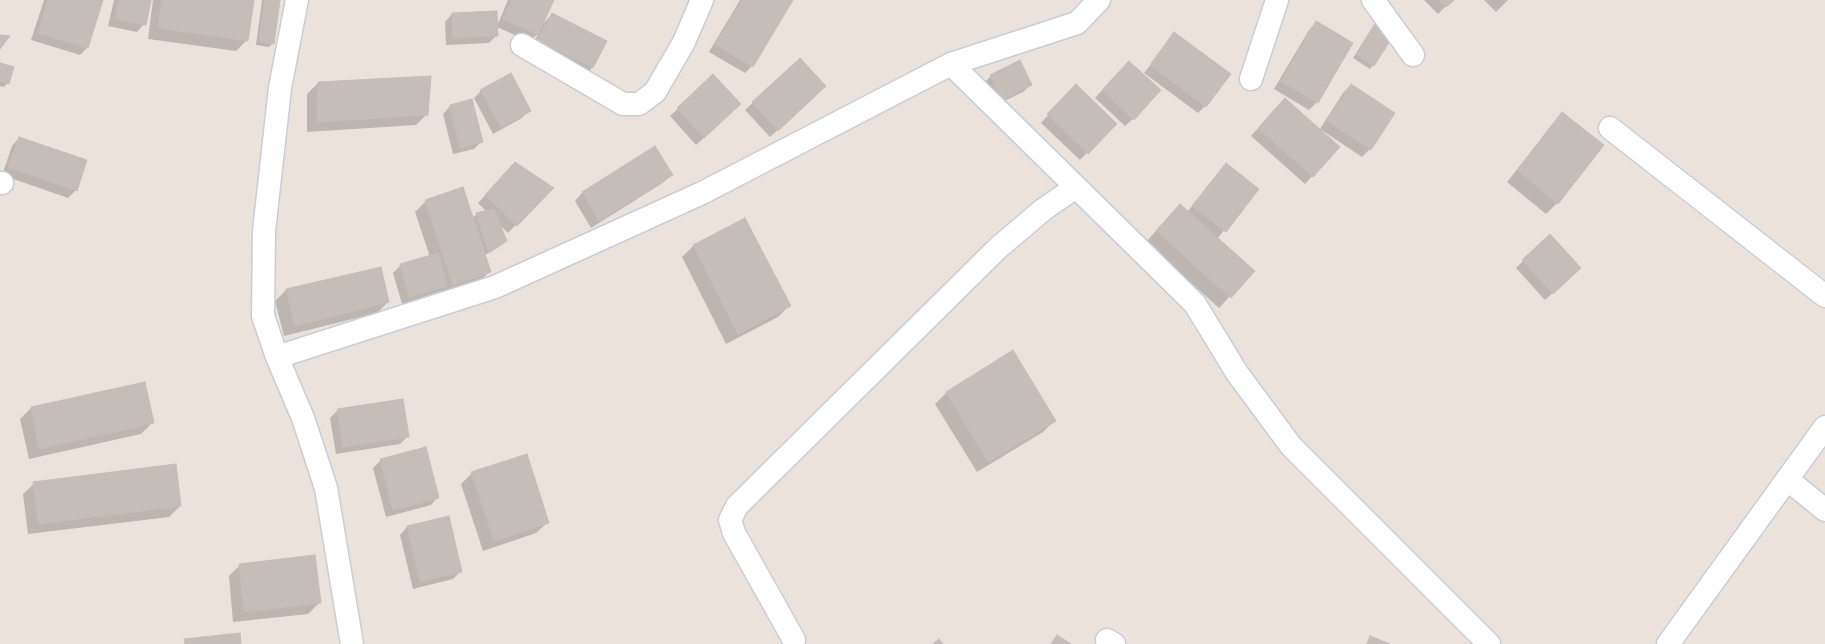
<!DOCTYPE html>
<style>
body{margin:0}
canvas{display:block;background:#ebe2dc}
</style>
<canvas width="1825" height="644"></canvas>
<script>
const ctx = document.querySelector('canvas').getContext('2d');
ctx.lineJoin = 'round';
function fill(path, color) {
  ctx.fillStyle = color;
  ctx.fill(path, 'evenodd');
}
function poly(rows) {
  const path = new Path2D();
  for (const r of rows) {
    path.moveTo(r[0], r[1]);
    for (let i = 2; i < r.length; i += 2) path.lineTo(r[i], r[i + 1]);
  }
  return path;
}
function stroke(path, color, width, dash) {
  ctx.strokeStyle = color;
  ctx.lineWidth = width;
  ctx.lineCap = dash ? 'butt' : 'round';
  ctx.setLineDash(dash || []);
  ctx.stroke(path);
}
const shadow = poly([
 [44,0,102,0,87,48,80,55,31,40],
 [114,0,149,0,144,24,137,32,108,26],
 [153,0,252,0,247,40,236,51,148,39],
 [262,0,279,0,273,43,269,47,256,45],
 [508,0,552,0,542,25,552,14,592,68,585,75,532,48,538,33,530,42,497,27,497,35,489,43,446,45,445,22,452,14,497,26],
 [740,0,791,0,752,66,745,73,709,52],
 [1424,0,1452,0,1438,14],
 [1484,0,1508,0,1496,12],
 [1316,23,1352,44,1317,102,1309,110,1274,89,1309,30],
 [1373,27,1373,65,1370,69,1353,58],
 [1175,34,1205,106,1198,113,1144,73],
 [800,59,817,93,770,137,745,110],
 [0,64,7,83,4,87,0,86],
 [1121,70,1133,119,1125,126,1095,98],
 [713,76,732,112,696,145,670,116],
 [991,76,1030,85,1023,92,994,106,983,84],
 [318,83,427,114,416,125,307,132,307,94],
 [1351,85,1393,113,1370,149,1362,157,1320,129,1343,93],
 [481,91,529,110,522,118,493,134,474,98],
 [1068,93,1115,124,1080,160,1041,123],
 [450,106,481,142,474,149,453,154,443,114],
 [1277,107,1338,147,1305,184,1251,136],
 [1562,114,1557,203,1546,214,1507,182],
 [19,138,76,190,68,198,2,175,12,146],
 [655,148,671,175,664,182,591,228,575,201,582,193],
 [1226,165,1257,189,1217,239,1253,271,1219,308,1146,242,1169,216,1187,212],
 [508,171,552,188,508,233,499,224,506,241,484,256,490,271,479,282,442,295,441,291,402,304,393,273,401,265,430,257,415,212,426,201,472,218,477,214,487,212,478,203],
 [745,219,789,306,778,317,726,344,682,257,693,246],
 [1523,261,1572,275,1545,300,1516,268],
 [286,290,388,302,377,313,284,336,275,301],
 [1013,352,1054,421,1043,432,977,472,935,404,946,393],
 [144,384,152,423,141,434,29,459,20,419,31,408],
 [338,410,408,436,400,444,336,454,330,418],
 [425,448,438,497,431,505,386,517,373,468,380,461],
 [472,473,547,523,536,533,483,551,461,484],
 [34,484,180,506,169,517,28,534,23,494],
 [407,527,461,571,453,579,413,589,400,535],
 [240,565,319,603,308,614,233,622,229,576]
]);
const building = poly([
 [48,0,103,0,88,48,38,33,48,0],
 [119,0,151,0,146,25,115,19,119,0],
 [162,0,254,0,248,41,158,28,162,0],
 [265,0,280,0,274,44,259,42,265,0],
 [511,0,554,0,538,35,503,19,511,0],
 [742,0,793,0,753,67,715,44,742,0],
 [1439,0,1454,0,1446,7,1439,0],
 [497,11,498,36,453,38,452,13,497,11],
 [552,13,607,41,593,68,538,40,552,13],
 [1316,21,1353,43,1318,103,1281,81,1316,21],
 [1376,22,1395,33,1374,66,1356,54,1376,22],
 [1174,32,1231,74,1206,107,1150,65,1174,32],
 [0,35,10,36,0,49,0,35],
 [800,58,826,86,778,131,752,102,800,58],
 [1020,60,1032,85,1002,100,990,75,1020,60],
 [1129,61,1161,90,1134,120,1102,90,1129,61],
 [0,63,14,67,9,84,0,81,0,63],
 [511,73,531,111,501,127,480,90,511,73],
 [713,74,741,104,704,138,677,108,713,74],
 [431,76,428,115,317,122,318,82,431,76],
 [1076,84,1117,124,1088,154,1047,114,1076,84],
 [1351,84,1395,113,1371,150,1327,121,1351,84],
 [1285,98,1340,147,1313,177,1258,128,1285,98],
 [472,99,483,142,460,148,450,105,472,99],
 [1562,112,1604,145,1558,204,1517,170,1562,112],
 [19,137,87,160,77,191,8,167,19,137],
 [655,146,673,175,599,221,582,192,655,146],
 [515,162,554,188,517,226,485,195,515,162],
 [1226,163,1259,189,1226,232,1192,206,1226,163],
 [463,187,491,272,453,285,425,200,463,187],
 [1180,204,1255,271,1231,298,1156,231,1180,204],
 [494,209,507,241,489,253,476,213,494,209],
 [745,218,791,306,738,334,693,245,745,218],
 [1550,234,1581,268,1553,294,1522,260,1550,234],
 [438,253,447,286,409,297,400,264,438,253],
 [381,267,389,302,295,326,286,289,381,267],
 [1013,350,1056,421,988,462,946,392,1013,350],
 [145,382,154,423,39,449,31,407,145,382],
 [403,399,409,437,343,447,337,409,403,399],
 [426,447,439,498,393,510,380,459,426,447],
 [527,454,549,523,494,541,471,472,527,454],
 [176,464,181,506,38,524,33,482,176,464],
 [449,516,462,572,420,582,407,526,449,516],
 [315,555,321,603,244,612,239,564,315,555],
 [240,633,241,644,185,644,184,639,240,633],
 [1057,635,1071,644,1051,644,1057,635],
 [1370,636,1390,644,1367,644,1370,636],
 [939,639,943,644,933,644,939,639]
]);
const street = poly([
 [297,0,280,88,264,231,263,316,277,357,303,418,326,488,352,644],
 [1373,0,1413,55],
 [522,45,623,104,639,104,655,92,684,42,702,0],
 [951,64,1195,304,1237,373,1291,446,1489,644],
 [1251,79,1277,0],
 [1610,128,1825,296],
 [0,183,2,183],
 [277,357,495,287,702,193,951,64,1077,23,1099,0],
 [1787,479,1825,510],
 [794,640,734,533,730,520,737,506,998,248,1044,209,1076,187],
 [1107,640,1114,644],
 [1668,644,1825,427]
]);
fill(shadow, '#0003');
fill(building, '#c4bdb8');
stroke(building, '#c6bdb6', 1);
stroke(street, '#c8ced7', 25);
stroke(street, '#fff', 22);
</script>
